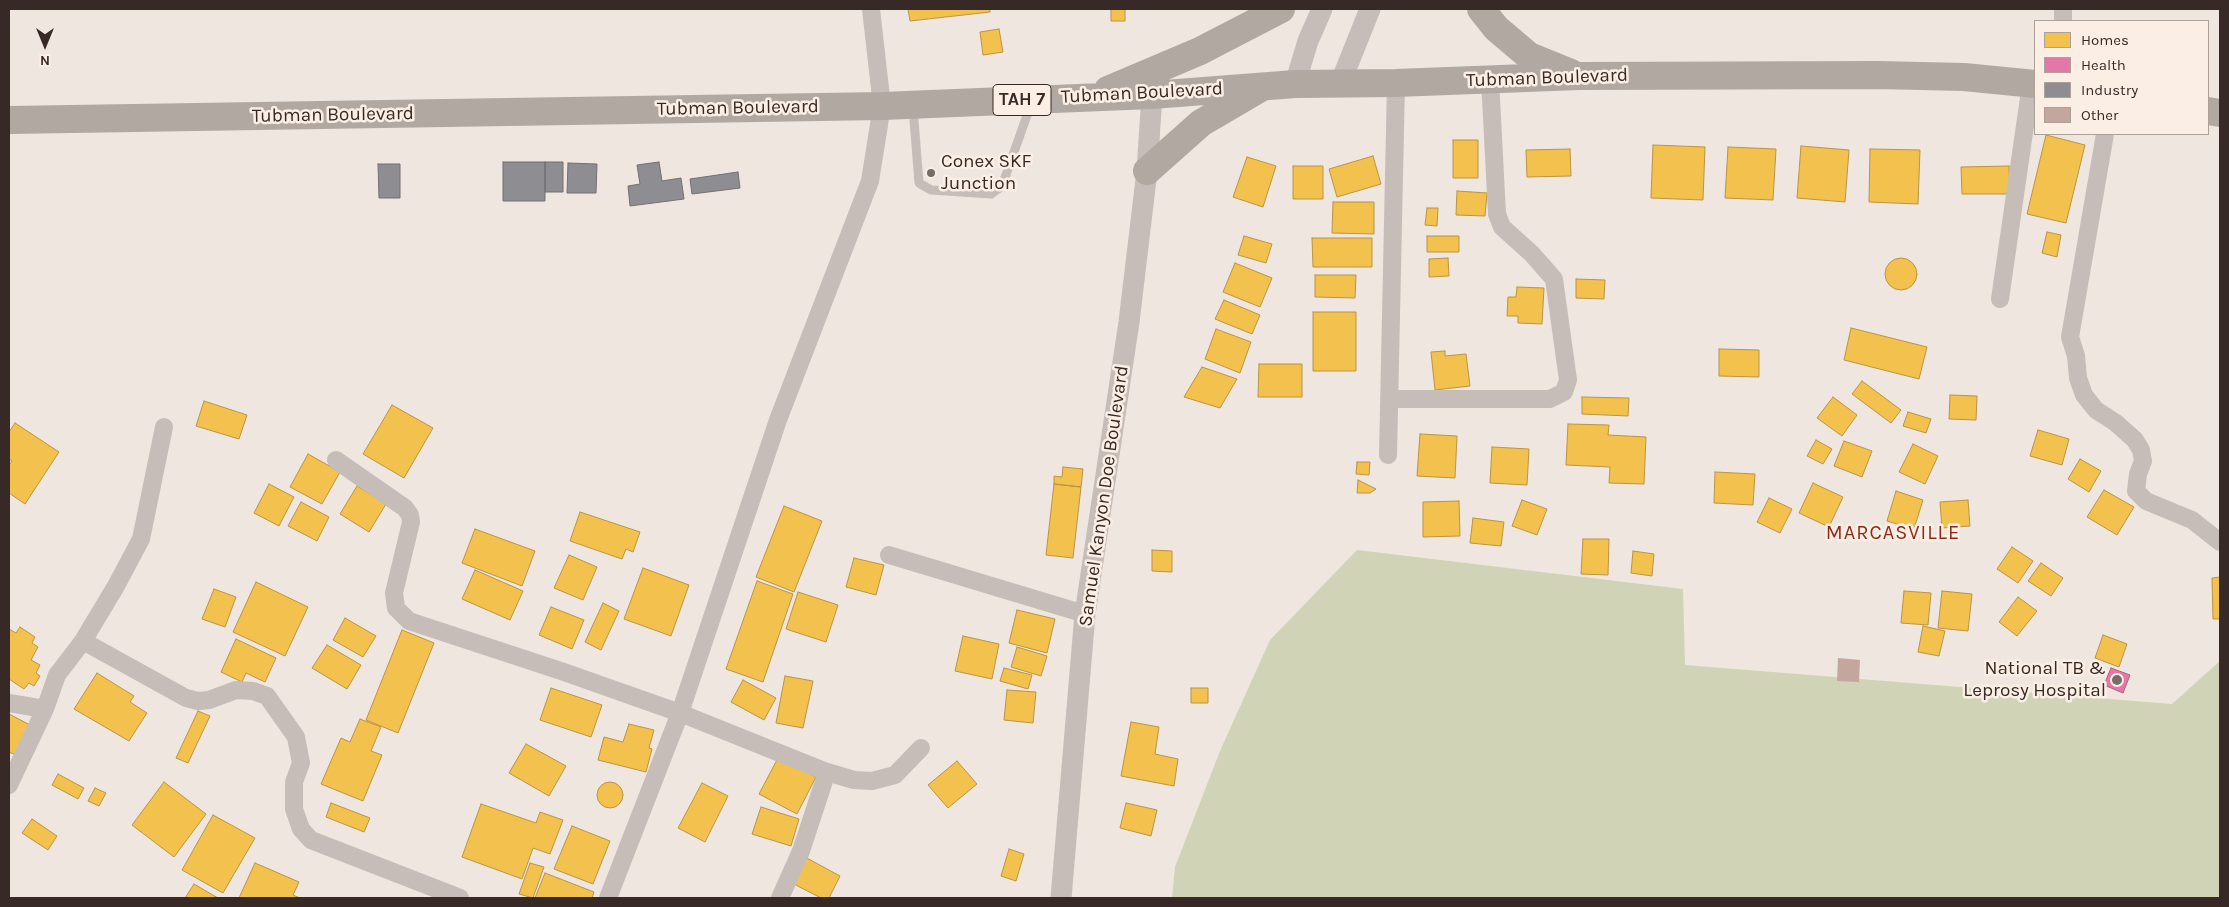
<!DOCTYPE html>
<style>
body{margin:0}
#map{position:relative;width:2229px;height:907px;overflow:hidden;background:#eee6df;font-family:Karla,sans-serif}
canvas{display:block}
.frame{position:absolute;inset:0;border:10px solid #372a26;pointer-events:none}
.legend{position:absolute;left:2034px;top:20px;width:175px;height:115px;box-sizing:border-box;background:#fbefe5;border:1px solid #ada099;margin:0;padding:6px 9px;list-style:none;font-size:15px;color:#372a26}
.legend li{display:flex;align-items:center;gap:10px;height:25px}
.legend b{width:25px;border:1px solid #ada099}
.north{position:absolute;left:20px;top:20px;width:50px;height:50px;-webkit-text-stroke:4px #fbefe5;paint-order:stroke;rotate:180deg;font-size:14px;font-weight:700;line-height:20px;text-align:center;color:#372a26}
.north::after{content:'';display:block;margin:auto;width:18px;height:22px;background:#372a26;clip-path:polygon(50% 0,100% 100%,50% 72%,0 100%)}
</style>
<div id="map">
<canvas width="2229" height="907"></canvas>
<div class="frame"></div>
<ul class="legend">
<li><b style="height:14px;background:#f2c14e"></b>Homes</li>
<li><b style="height:14px;background:#e377a8"></b>Health</li>
<li><b style="height:14px;background:#8d8d92"></b>Industry</li>
<li><b style="height:14px;background:#c3a79f"></b>Other</li>
</ul>
<div class="north">N</div>
</div>
<script>
const ctx = document.querySelector('canvas').getContext('2d');
ctx.lineJoin = 'round';
function fill(path, color) {
  ctx.fillStyle = color;
  ctx.fill(path, 'evenodd');
}
function poly(rows) {
  const path = new Path2D();
  for (const r of rows) {
    if (r.length === 3) {
      path.moveTo(r[0] + r[2], r[1]);
      path.arc(r[0], r[1], r[2], 0, 2 * Math.PI);
      continue;
    }
    path.moveTo(r[0], r[1]);
    for (let i = 2; i < r.length; i += 2) path.lineTo(r[i], r[i + 1]);
  }
  return path;
}
function stroke(path, color, width, dash) {
  ctx.strokeStyle = color;
  ctx.lineWidth = width;
  ctx.lineCap = dash ? 'butt' : 'round';
  ctx.setLineDash(dash || []);
  ctx.stroke(path);
}
function write(font, color, halo, rows, align = 'center') {
  ctx.font = font + ' Karla,sans-serif';
  ctx.lineWidth = 5;
  ctx.setLineDash([]);
  ctx.textBaseline = 'middle';
  ctx.strokeStyle = halo;
  ctx.fillStyle = color;
  for (const [text, x, y, turn = 0] of rows) {
    ctx.save();
    ctx.translate(x, y);
    ctx.rotate((+turn || 0) * Math.PI / 180);
    ctx.textAlign = isNaN(turn) ? turn : align;
    if (halo) ctx.strokeText(text, 0, 0);
    ctx.fillText(text, 0, 0);
    ctx.restore();
  }
}
const green = poly([
 [1357,550,1683,589,1685,665,2172,704,2220,661,2220,898,1172,898,1175,867,1220,751,1270,640]
]);
const homes = poly([
 [908,9,990,9,990,12,910,21,908,9],
 [1111,9,1125,9,1125,21,1111,21,1111,9],
 [999,29,1003,52,983,55,980,32,999,29],
 [2046,135,2085,145,2066,223,2027,214,2046,135],
 [1453,140,1478,140,1478,178,1453,178,1453,140],
 [1653,145,1705,147,1703,200,1651,198,1653,145],
 [1801,146,1849,150,1845,202,1797,198,1801,146],
 [1728,147,1776,149,1773,200,1725,198,1728,147],
 [1570,149,1571,176,1527,177,1526,150,1570,149],
 [1870,149,1920,150,1918,204,1869,202,1870,149],
 [1373,156,1381,184,1337,197,1329,169,1373,156],
 [1247,157,1276,166,1263,207,1233,197,1247,157],
 [1293,166,1323,166,1323,199,1293,199,1293,166],
 [2009,166,2010,194,1962,194,1961,167,2009,166],
 [1457,191,1487,193,1485,216,1456,215,1457,191],
 [1333,202,1374,202,1374,234,1332,233,1333,202],
 [1427,208,1438,208,1437,226,1425,225,1427,208],
 [2047,232,2061,235,2057,257,2042,253,2047,232],
 [1244,236,1272,244,1266,263,1238,255,1244,236],
 [1427,236,1459,236,1459,252,1427,252,1427,236],
 [1312,238,1372,238,1372,267,1313,267,1312,238],
 [1448,258,1449,276,1429,277,1429,259,1448,258],
 [1901,274,16],
 [1235,263,1272,278,1260,307,1223,292,1235,263],
 [1315,275,1356,275,1355,298,1315,297,1315,275],
 [1576,279,1605,280,1604,299,1576,298,1576,279],
 [1517,287,1544,288,1542,324,1518,323,1518,316,1507,316,1508,297,1516,297,1517,287],
 [1224,300,1260,315,1252,334,1215,319,1224,300],
 [1313,312,1356,312,1356,371,1313,371,1313,312],
 [1851,328,1927,347,1919,379,1844,360,1851,328],
 [1216,329,1251,342,1240,373,1205,359,1216,329],
 [1719,349,1759,350,1759,377,1719,376,1719,349],
 [1445,351,1445,356,1466,354,1470,386,1435,390,1431,352,1445,351],
 [1259,364,1302,364,1302,397,1258,397,1259,364],
 [1202,367,1237,379,1220,408,1184,397,1202,367],
 [1862,381,1901,410,1891,423,1852,394,1862,381],
 [1950,395,1977,396,1976,420,1949,419,1950,395],
 [1582,397,1629,398,1628,416,1582,414,1582,397],
 [1833,397,1857,415,1842,436,1817,418,1833,397],
 [204,401,247,415,239,439,196,426,204,401],
 [392,405,433,428,404,478,363,454,392,405],
 [1908,412,1931,419,1926,433,1903,426,1908,412],
 [15,423,59,452,25,504,9,493,9,465,12,461,9,459,9,432,15,423],
 [1568,424,1609,425,1608,435,1646,437,1644,484,1609,483,1610,467,1566,465,1568,424],
 [2038,430,2069,439,2062,465,2030,456,2038,430],
 [1420,434,1457,436,1455,478,1417,476,1420,434],
 [1816,440,1832,449,1823,464,1807,456,1816,440],
 [1844,441,1872,451,1862,477,1834,466,1844,441],
 [1913,444,1938,456,1925,484,1899,472,1913,444],
 [1492,447,1529,449,1527,485,1490,483,1492,447],
 [308,454,340,472,322,504,290,487,308,454],
 [2080,459,2101,471,2089,492,2068,479,2080,459],
 [1357,462,1370,462,1369,475,1356,474,1357,462],
 [1063,467,1083,469,1081,487,1054,484,1054,476,1062,477,1063,467],
 [1715,472,1755,474,1753,505,1714,503,1715,472],
 [1358,480,1376,489,1370,493,1357,493,1358,480],
 [1813,483,1843,497,1829,527,1799,513,1813,483],
 [269,484,294,497,279,526,254,513,269,484],
 [1054,484,1081,487,1073,558,1046,555,1054,484],
 [357,486,386,504,369,532,340,514,357,486],
 [2104,490,2134,507,2117,535,2087,517,2104,490],
 [1896,491,1923,500,1914,529,1887,521,1896,491],
 [1769,498,1792,509,1780,533,1757,522,1769,498],
 [1522,500,1547,509,1537,535,1512,526,1522,500],
 [1968,500,1970,526,1942,528,1940,502,1968,500],
 [1459,501,1460,536,1423,537,1423,502,1459,501],
 [301,502,329,517,317,541,288,526,301,502],
 [784,506,822,521,794,592,756,577,784,506],
 [580,512,640,532,633,552,626,549,622,559,570,541,580,512],
 [1473,518,1504,522,1501,546,1470,543,1473,518],
 [475,529,535,551,522,586,462,563,475,529],
 [1583,539,1609,539,1608,575,1581,574,1583,539],
 [2012,547,2033,561,2018,583,1997,569,2012,547],
 [1152,550,1172,551,1172,572,1152,571,1152,550],
 [1633,551,1654,554,1652,576,1631,573,1633,551],
 [569,555,597,567,583,600,554,588,569,555],
 [854,558,884,565,876,595,846,587,854,558],
 [2041,563,2063,578,2051,596,2028,581,2041,563],
 [643,568,689,585,671,636,624,619,643,568],
 [475,570,523,591,510,620,462,599,475,570],
 [2220,577,2220,619,2213,619,2212,578,2220,577],
 [757,581,793,594,763,682,726,669,757,581],
 [256,582,308,607,285,656,233,632,256,582],
 [214,589,236,597,225,627,202,619,214,589],
 [1904,591,1931,593,1928,625,1901,623,1904,591],
 [1942,591,1972,594,1968,631,1938,628,1942,591],
 [798,592,838,605,826,642,786,629,798,592],
 [2018,597,2037,611,2017,636,1999,622,2018,597],
 [603,603,619,611,601,650,585,642,603,603],
 [551,607,584,620,572,649,539,635,551,607],
 [1017,610,1055,619,1047,653,1009,643,1017,610],
 [345,618,376,636,363,657,333,640,345,618],
 [1923,626,1945,631,1939,656,1918,652,1923,626],
 [20,627,35,637,32,643,38,647,31,660,40,665,36,673,40,676,34,686,29,683,24,689,9,679,9,629,16,633,20,627],
 [402,630,434,643,398,733,366,720,402,630],
 [2103,635,2127,644,2119,667,2095,658,2103,635],
 [963,636,999,644,992,679,955,671,963,636],
 [236,639,276,658,265,682,246,673,242,682,221,672,236,639],
 [327,645,361,665,347,689,312,668,327,645],
 [1017,647,1047,656,1041,676,1011,667,1017,647],
 [1004,668,1032,675,1028,689,1000,681,1004,668],
 [97,673,134,696,130,702,147,713,129,741,74,709,97,673],
 [785,676,813,681,803,728,776,723,785,676],
 [743,680,776,698,764,720,731,702,743,680],
 [551,688,602,705,591,737,540,720,551,688],
 [1191,688,1208,688,1208,703,1191,703,1191,688],
 [1007,690,1036,692,1033,723,1004,720,1007,690],
 [198,711,210,716,188,763,176,758,198,711],
 [9,714,32,726,18,756,9,752,9,714],
 [360,719,381,727,371,751,382,755,363,801,321,784,341,738,350,742,360,719],
 [1131,722,1159,727,1155,754,1178,759,1174,786,1121,776,1131,722],
 [629,724,654,730,649,748,652,749,646,772,598,760,604,737,623,742,629,724],
 [526,744,566,766,549,796,509,773,526,744],
 [778,758,816,777,797,814,759,794,778,758],
 [957,761,977,784,948,808,928,785,957,761],
 [58,774,84,788,78,799,52,785,58,774],
 [164,782,206,814,174,857,132,825,164,782],
 [610,795,13],
 [702,783,728,796,705,842,678,828,702,783],
 [95,788,106,793,99,806,88,801,95,788],
 [331,803,370,818,364,832,326,817,331,803],
 [1126,803,1157,810,1151,836,1120,828,1126,803],
 [481,804,536,823,540,812,563,820,550,854,533,848,522,879,462,857,481,804],
 [761,807,799,819,791,846,752,834,761,807],
 [213,815,255,838,223,893,182,870,213,815],
 [32,819,57,836,48,850,22,833,32,819],
 [572,826,610,841,593,884,554,869,572,826],
 [1009,849,1024,854,1016,881,1001,876,1009,849],
 [803,856,840,876,829,898,821,898,790,882,803,856],
 [255,863,299,882,293,895,300,898,239,898,255,863],
 [530,863,544,867,533,898,519,894,530,863],
 [545,873,594,892,592,898,535,898,545,873],
 [194,884,218,898,185,898,194,884]
]);
const health = poly([
 [2111,668,2130,675,2123,693,2104,685,2111,668]
]);
const industry = poly([
 [503,162,545,162,545,201,503,201,503,162],
 [545,162,563,162,563,192,545,192,545,162],
 [659,162,662,181,681,178,684,199,630,206,628,186,640,184,637,165,659,162],
 [568,163,597,164,596,193,567,193,568,163],
 [378,164,400,164,400,198,379,198,378,164],
 [738,172,740,188,692,194,690,179,738,172]
]);
const building = poly([
 [1838,658,1860,660,1859,682,1837,681]
]);
const service = poly([
 [913,108,919,183,931,190,991,194,1002,186,1031,104]
]);
const minor = poly([
 [2063,9,2063,21],
 [2105,134,2070,337,2076,356,2078,378,2084,395,2096,410,2116,423,2135,440,2141,450,2143,461,2138,474,2136,491,2146,501,2192,520,2220,542],
 [2000,299,2031,84],
 [1390,399,1550,399,1564,392,1568,380,1554,279,1532,254,1502,227,1497,214,1490,79],
 [1388,455,1396,83],
 [336,460,405,508,410,515,411,522,394,593,396,608,409,621,564,672,680,713,827,772,854,780,872,781,895,775,921,748],
 [889,555,1085,614],
 [83,641,186,698,198,701,209,700,236,690,253,691,267,696,296,737,301,763,294,782,294,809,301,829,311,840,460,898],
 [9,703,45,709],
 [9,785,45,709,57,675,83,641,116,586,141,539,164,427],
 [608,898,680,713,778,420,870,181,882,106,871,9],
 [780,898,801,851,827,772]
]);
const tertiary = poly([
 [1295,84,1308,41,1322,9],
 [1340,84,1370,9],
 [1061,898,1085,614,1129,322,1147,171,1152,95]
]);
const trunk = poly([
 [1481,9,1496,28,1529,56,1571,73],
 [1108,90,1200,51,1281,9],
 [2208,111,2220,113],
 [9,120,882,106,1152,95,1295,84,1396,83,1579,76,1878,75,1964,77,2035,84],
 [1147,171,1201,123,1259,89]
]);
const markers = [
 [931,173,5,"#776c67"],
 [2117,680,6,"#776c67"]
];
const shields = [
 [1022,100,58]
];
const shieldNames = [
 ["TAH 7",1022,100]
];
const streetNames = [
 ["Tubman Boulevard",1547,78,-2],
 ["Tubman Boulevard",1142,93,-3],
 ["Tubman Boulevard",738,108,-1],
 ["Tubman Boulevard",333,115,-1],
 ["Samuel Kanyon Doe Boulevard",1104,496,-82]
];
const poiNames = [
 ["Conex SKF",941,162],
 ["Junction",941,184],
 ["National TB &",2106,669,"right"],
 ["Leprosy Hospital",2106,691,"right"]
];
const neighbourhoodNames = [
 ["MARCASVILLE",1893,533]
];
fill(green, '#d1d3b7');
fill(homes, '#f2c14e');
stroke(homes, '#ba9442', 1);
fill(health, '#e377a8');
stroke(health, '#af6081', 1);
fill(industry, '#8d8d92');
stroke(industry, '#736f72', 1);
fill(building, '#c3a79f');
stroke(service, '#c6bdb8', 9);
stroke(minor, '#c6bdb8', 18);
stroke(tertiary, '#c6bdb8', 21);
stroke(trunk, '#b1a8a2', 28);
for (const [x, y, r, color] of markers) {
  const dot = new Path2D();
  dot.arc(x, y, r, 0, 2 * Math.PI);
  ctx.fillStyle = color;
  ctx.fill(dot);
  stroke(dot, '#fbefe5', 2);
}
for (const [x, y, w] of shields) {
  const box = new Path2D();
  box.roundRect(x - w / 2, y - 15.5, w, 31, 4);
  ctx.fillStyle = '#fbefe5';
  ctx.fill(box);
  stroke(box, '#372a26', 1);
}
write('bold 18px', '#372a26', null, shieldNames);
write('19px', '#372a26', '#fbefe5', streetNames);
write('19px', '#372a26', '#fbefe5', poiNames, 'left');
ctx.letterSpacing = '1px';
write('20px', '#8f2917', '#fbefe5', neighbourhoodNames);
ctx.letterSpacing = '0px';
</script>
